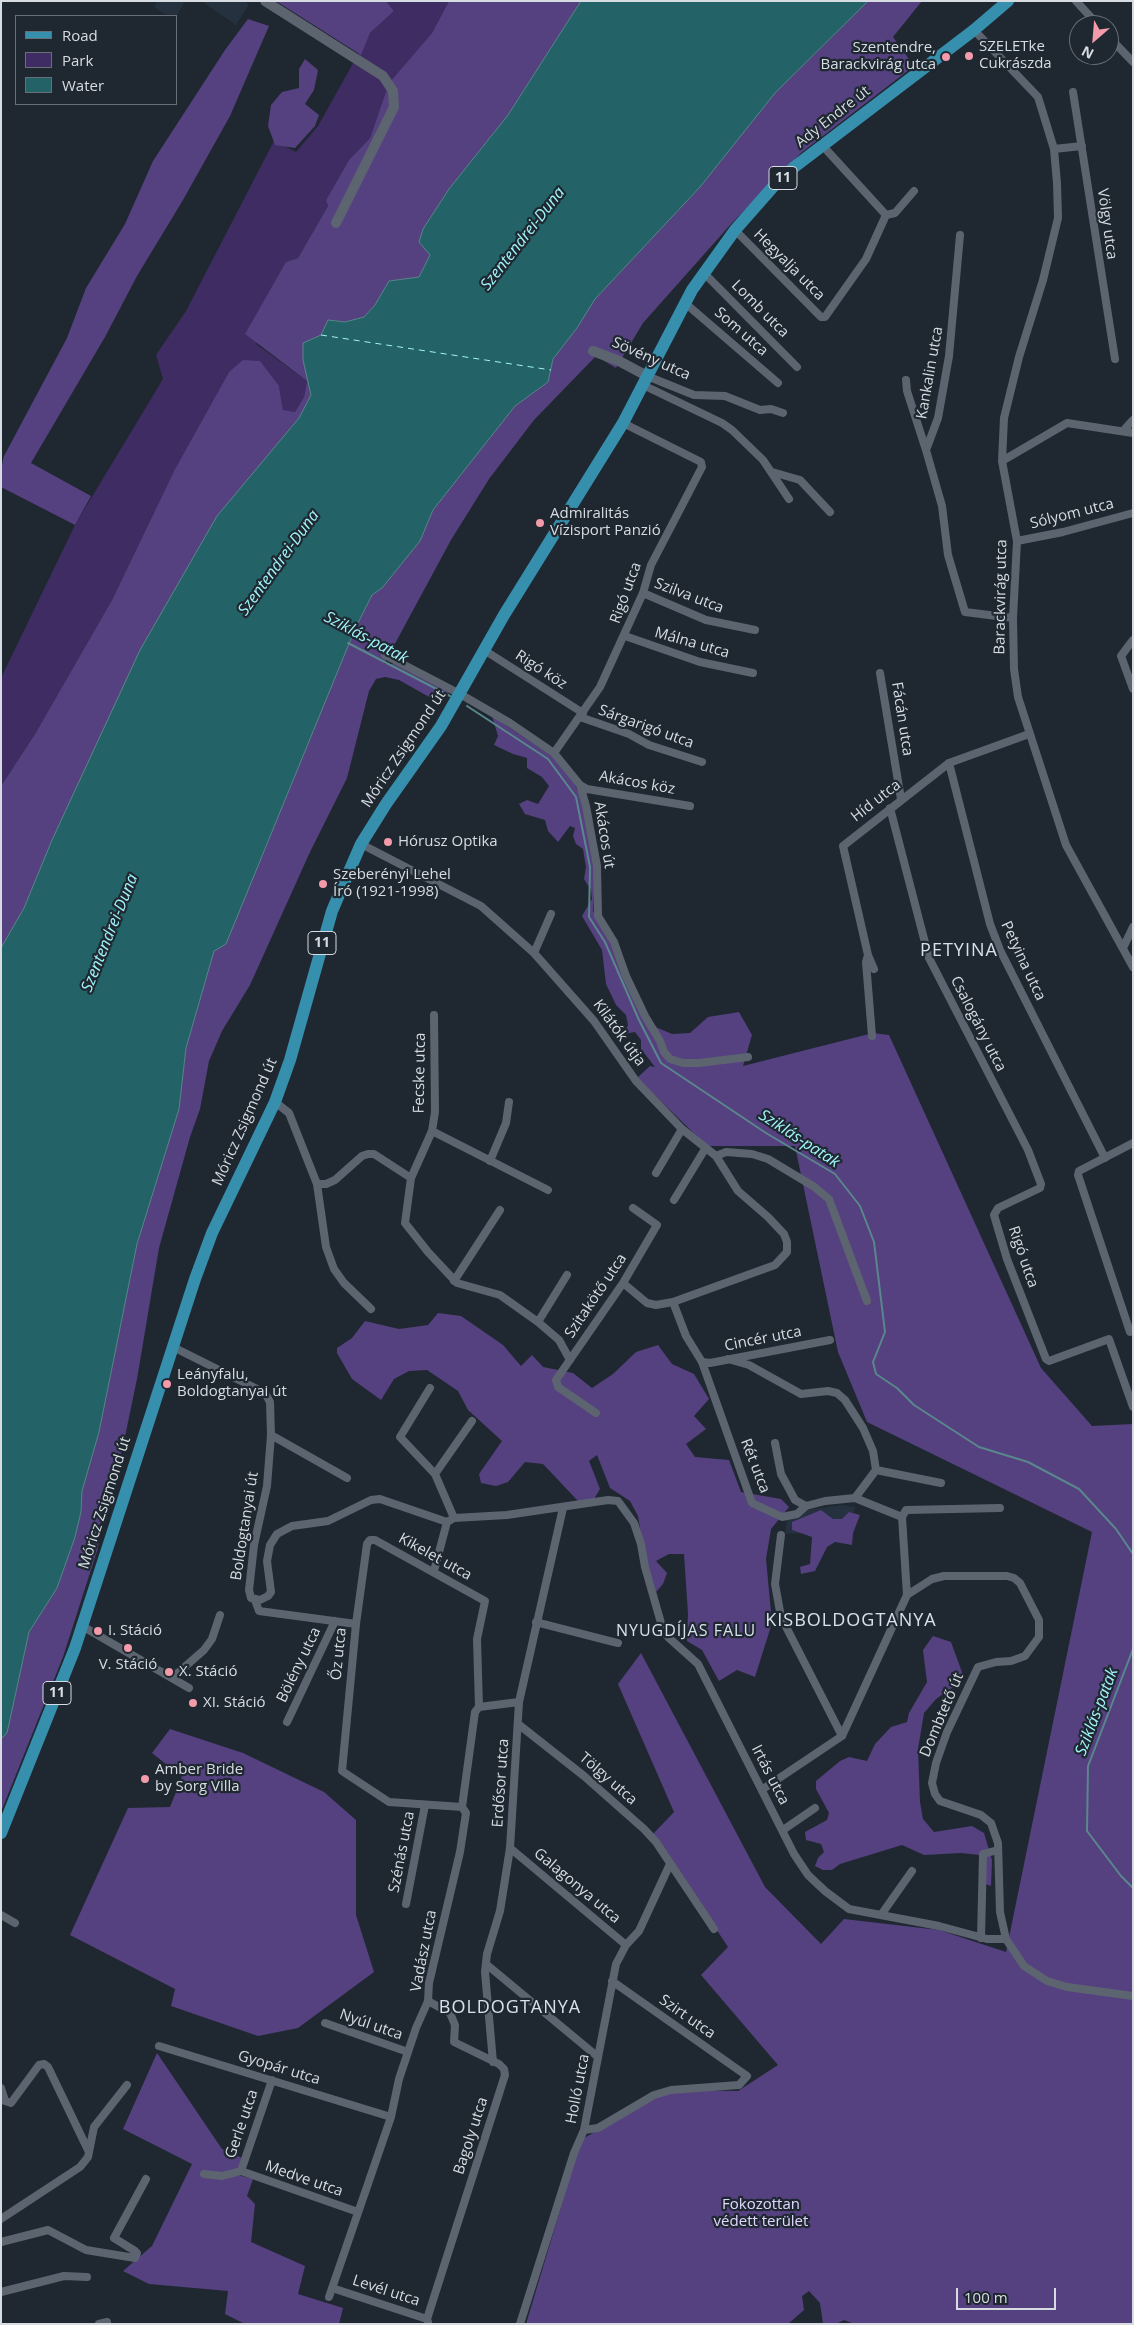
<!DOCTYPE html>
<meta charset="utf-8">
<style>
body{margin:0}
#map{position:relative;width:1134px;height:2325px;overflow:hidden;background:#1f2830;font-family:"Open Sans",sans-serif}
canvas{display:block}
.frame{position:absolute;inset:0;border:2px solid #d6dce2;pointer-events:none}
.legend{position:absolute;left:15px;top:15px;width:162px;height:90px;box-sizing:border-box;background:#1f2830;border:1px solid #687077;margin:0;padding:6px 9px;list-style:none;font-size:15px;color:#d6dce2}
.legend li{display:flex;align-items:center;gap:10px;height:25px}
.legend b{width:25px;border:1px solid #687077}
.north{position:absolute;left:1069px;top:15px;width:50px;height:50px;box-sizing:border-box;background:#1f2830;border:1px solid #687077;border-radius:50%;rotate:207deg;font-size:14px;font-weight:700;line-height:20px;text-align:center;color:#d6dce2}
.north::after{content:'';display:block;margin:auto;width:18px;height:22px;background:#f39aab;clip-path:polygon(50% 0,100% 100%,50% 72%,0 100%)}
.scale{position:absolute;left:956px;top:2288px;width:100px;height:22px;box-sizing:border-box;border:2px solid #d6dce2;border-top:0;padding-left:6px;font-size:15px;line-height:18px;white-space:nowrap;color:#d6dce2;-webkit-text-stroke:4px #1f2830;paint-order:stroke}
</style>
<div id="map">
<canvas width="1134" height="2325"></canvas>
<div class="frame"></div>
<ul class="legend">
<li><b style="height:6px;background:#368fad"></b>Road</li>
<li><b style="height:14px;background:#3e2c63"></b>Park</li>
<li><b style="height:14px;background:#236266"></b>Water</li>
</ul>
<div class="north">N</div>
<div class="scale">100 m</div>
</div>
<script>
const ctx = document.querySelector('canvas').getContext('2d');
ctx.lineJoin = 'round';
function fill(path, color) {
  ctx.fillStyle = color;
  ctx.fill(path, 'evenodd');
}
function poly(rows) {
  const path = new Path2D();
  for (const r of rows) {
    path.moveTo(r[0], r[1]);
    for (let i = 2; i < r.length; i += 2) path.lineTo(r[i], r[i + 1]);
  }
  return path;
}
function stroke(path, color, width, dash) {
  ctx.strokeStyle = color;
  ctx.lineWidth = width;
  ctx.lineCap = dash ? 'butt' : 'round';
  ctx.setLineDash(dash || []);
  ctx.stroke(path);
}
function write(font, color, halo, rows, align = 'center') {
  ctx.font = font + ' "Open Sans",sans-serif';
  ctx.lineWidth = 4.5;
  ctx.setLineDash([]);
  ctx.textBaseline = 'middle';
  ctx.strokeStyle = halo;
  ctx.fillStyle = color;
  for (const [text, x, y, turn = 0] of rows) {
    ctx.save();
    ctx.translate(x, y);
    ctx.rotate((+turn || 0) * Math.PI / 180);
    ctx.textAlign = isNaN(turn) ? turn : align;
    if (halo) ctx.strokeText(text, 0, 0);
    ctx.fillText(text, 0, 0);
    ctx.restore();
  }
}
const built = poly([
 [157,1,185,1,176,17,168,16,154,7],
 [201,1,244,1,249,4,236,25],
 [842,1505,855,1507,848,1531,785,1534,787,1518,806,1510]
]);
const green = poly([
 [386,1,449,1,432,33,389,83,370,138,349,160,326,200,328,206,298,258,286,262,256,344,307,381,304,397,295,412,283,411,279,386,229,372,175,469,112,600,35,734,1,786,1,678,75,525,163,379,156,355,186,311,274,141,296,152,318,126,370,33,394,11]
]);
const forest = poly([
 [276,1,386,1,394,11,370,33,361,55],
 [449,1,581,1,508,115,449,189,423,229,420,242,430,255,419,277,389,281,375,305,364,317,345,322,328,320,321,335,304,360,311,395,299,418,269,455,109,719,52,840,24,908,1,948,1,786,35,734,112,600,175,469,229,372,243,360,260,361,279,386,283,410,295,412,304,397,307,381,245,334,286,262,298,258,328,206,326,200,349,160,370,138,389,83,432,33],
 [868,1,922,1,893,37,914,66,801,153,731,224,643,323,616,368,596,356,534,420,489,479,451,540,384,664,394,664,449,692,446,697,434,695,431,698,399,680,385,677,376,679,369,691,347,778,310,852,250,985,222,1031,209,1061,200,1109,190,1137,159,1248,137,1379,122,1451,102,1509,98,1548,63,1657,1,1812,1,1739,7,1733,29,1632,57,1588,75,1537,81,1512,82,1491,99,1432,137,1244,179,1109,186,1048,214,950,226,944,355,629,372,595,382,588,420,541,433,510,515,406,548,382,553,359,577,328,595,299,700,187,775,93],
 [248,19,269,26,230,116,183,200,137,276,105,337,31,463,91,496,75,525,1,487,1,469,4,456,67,338,86,288,125,224,153,161,225,50],
 [305,59,318,70,314,90,305,104,319,115,315,126,295,148,275,145,268,126,271,105,282,92,299,88,299,69],
 [492,716,552,756,575,785,580,795,586,823,595,874,593,911,612,945,646,1023,672,1034,690,1033,708,1017,739,1012,752,1035,743,1066,873,1033,889,1035,1041,1368,1092,1426,1133,1424,1133,2324,854,2324,844,2320,836,2324,823,2324,820,2303,809,2291,802,2296,804,2310,788,2324,526,2324,581,2140,665,2090,738,2091,778,2065,701,1975,728,1947,653,1834,674,1812,618,1684,641,1653,765,1887,821,1944,844,1919,939,1930,1006,1952,1092,1532,867,1422,838,1352,795,1146,707,1146,637,1078,650,1066,655,1067,641,1049,641,1040,635,1032,624,1034,628,1025,626,1015,616,1005,606,984,602,950,582,916,592,899,591,890,584,879,586,867,583,849,576,844,573,836,575,828,570,826,558,842,548,831,545,820,525,814,519,804,527,800,538,804,549,786,542,777,527,768,527,758,513,754,494,745,498,736],
 [438,1313,461,1316,503,1345,521,1366,532,1355,543,1367,573,1373,592,1388,613,1374,636,1352,658,1345,672,1364,694,1374,709,1399,694,1416,706,1429,686,1444,695,1457,729,1460,741,1492,781,1499,789,1507,771,1529,766,1559,772,1623,755,1677,737,1670,719,1681,702,1650,687,1641,688,1614,684,1554,669,1554,656,1561,667,1573,663,1584,656,1592,644,1553,638,1516,630,1501,610,1488,597,1455,589,1461,600,1489,594,1499,578,1501,543,1464,525,1462,508,1482,496,1486,481,1483,479,1474,502,1441,468,1410,458,1391,427,1370,409,1371,394,1379,381,1400,352,1379,337,1353,337,1348,352,1338,365,1321,399,1329,428,1325],
 [821,1510,833,1519,842,1519,849,1512,860,1515,853,1533,852,1545,835,1542,827,1547,815,1571,801,1574,800,1567,810,1564,812,1537,792,1530,792,1522],
 [933,1636,951,1642,963,1675,959,1683,936,1699,924,1713,918,1749,920,1802,923,1819,934,1832,972,1826,984,1833,992,1860,991,1886,983,1883,980,1855,961,1853,924,1855,902,1845,840,1864,832,1870,823,1870,815,1866,818,1858,824,1852,821,1844,806,1840,805,1832,827,1820,829,1813,816,1789,816,1781,840,1761,849,1757,867,1761,875,1744,891,1727,907,1722,909,1713,927,1682,923,1650],
 [170,1729,243,1753,324,1792,356,1820,356,1915,374,1972,298,2028,258,2036,171,2006,175,1989,70,1935,128,1808,170,1807,182,1777,152,1753],
 [157,2053,222,2149,242,2158,238,2175,253,2179,247,2196,255,2204,251,2242,305,2266,298,2294,343,2308,339,2324,245,2324,225,2314,228,2291,149,2284,123,2271,152,2246,192,2164,123,2129]
]);
const water = poly([
 [581,1,868,1,775,93,700,187,595,299,577,328,553,359,548,382,515,406,433,510,420,541,382,588,372,595,355,629,226,944,214,951,186,1048,179,1109,137,1244,99,1432,82,1491,81,1512,75,1537,57,1588,29,1632,7,1733,1,1739,1,948,24,908,52,840,140,650,217,516,299,418,311,395,303,360,303,343,321,335,328,320,345,322,364,317,375,305,389,281,419,277,430,255,419,242,423,229,449,189,508,115,581,1]
]);
const stream = poly([
 [348,643,450,696],
 [467,706,548,759,576,797,590,867,589,917,605,942,639,1020,661,1063,766,1133,835,1174,860,1206,874,1242,885,1332,873,1362,876,1374,897,1388,914,1405,979,1447,1028,1462,1079,1489,1116,1529,1133,1554],
 [1133,1649,1088,1766,1087,1831,1121,1876,1133,1888]
]);
const ferry = poly([
 [321,335,551,370]
]);
const minor = poly([
 [1076,1,1098,25],
 [974,30,1038,97,1054,149,1057,183,1058,218,1043,280,1019,357,1004,418,1002,461,1017,541,1013,618,1014,669,1018,697,1066,845,1133,967],
 [1109,37,1133,62],
 [1073,92,1115,359],
 [822,145,886,215],
 [1054,149,1082,146],
 [886,215,895,213,914,191],
 [735,230,821,317,825,317,866,259,886,215],
 [960,235,949,356,938,418,926,450,942,506,948,555,965,612,1013,618],
 [703,272,797,367],
 [685,303,778,383],
 [647,376,694,395,725,396,760,410,771,409,783,413],
 [906,380,907,391,926,450],
 [643,385,722,423,732,430,763,460,789,499],
 [1124,430,1133,420],
 [1002,461,1067,423,1133,433],
 [772,472,800,480,830,512],
 [1017,541,1063,532,1133,513],
 [643,593,706,620,755,630],
 [625,636,700,662,753,673],
 [1133,640,1121,656,1133,689],
 [484,650,583,713],
 [385,655,460,694,510,723,554,753,580,785,586,806,597,866,598,916,614,942,626,976,645,1016,660,1041,664,1052,670,1059,683,1063,699,1063,748,1057],
 [880,673,901,799],
 [580,717,629,734,649,745,702,762],
 [554,753,600,687,643,593,651,565,702,467,701,462,623,423],
 [949,763,990,924,1000,950,1105,1158],
 [580,785,587,789,690,806],
 [890,808,929,958,1028,1150,1041,1184,1040,1188,998,1208,994,1215,1007,1259,1046,1359,1049,1361,1109,1339,1133,1407],
 [361,844,481,906,534,953,594,1021,636,1081,682,1129,716,1156,738,1191,768,1217,784,1234,787,1242,787,1252,775,1265,673,1302,656,1305,647,1303,623,1283],
 [1123,948,1133,927],
 [534,953,551,914],
 [868,955,874,969],
 [872,1036,866,962,868,955,843,846,949,763,1029,734],
 [275,1102,289,1113,317,1184,326,1184,335,1180,362,1156,368,1154,374,1154,411,1178,405,1223,428,1252,457,1283,500,1295,538,1322,559,1340,570,1360],
 [432,1131,548,1190],
 [716,1156,726,1152,752,1154,768,1159,813,1186,829,1199,867,1301],
 [490,1161,506,1123,509,1102],
 [656,1173,682,1129],
 [411,1178,432,1131,435,1112,434,1015],
 [317,1184,326,1247,334,1269,344,1283,371,1309],
 [674,1200,705,1149],
 [454,1281,500,1210],
 [673,1302,686,1336,702,1362,752,1503,782,1517,797,1514,806,1506,825,1501,855,1498,902,1517],
 [538,1322,567,1275],
 [1130,1332,1078,1175,1079,1171,1133,1143],
 [173,1347,265,1393,270,1402,271,1435,267,1486,254,1545,249,1590,251,1598,260,1600,268,1596,271,1592,267,1561,270,1545,277,1534,292,1526,328,1521,371,1500,380,1499,447,1522,454,1518,507,1515,608,1500,618,1501,634,1523,641,1544,645,1567,663,1630,669,1638,698,1664,794,1854,808,1875,825,1891,849,1909,939,1926,987,1939,1006,1939],
 [728,1359,749,1365,801,1394,828,1391,837,1393,845,1400,863,1428,873,1451,876,1470,855,1498],
 [702,1362,710,1363,830,1340],
 [430,1388,400,1437,435,1474,454,1518],
 [596,1413,558,1387,556,1380,623,1283,657,1225,633,1208],
 [271,1435,347,1478],
 [775,1443,781,1474,795,1500,806,1506],
 [876,1470,941,1483],
 [435,1474,472,1421],
 [902,1517,906,1510,1000,1508],
 [902,1517,907,1595],
 [781,1535,775,1584,781,1617,842,1736],
 [434,1571,447,1522],
 [255,1600,259,1611,356,1624],
 [536,1622,618,1643],
 [82,1626,189,1688],
 [172,1678,204,1650,212,1639,220,1615],
 [479,1707,519,1702],
 [287,1722,335,1621],
 [518,1724,584,1776,644,1829,656,1842,714,1929],
 [763,1789,842,1736,907,1595,932,1579,944,1576,1007,1576,1014,1578,1020,1583,1039,1620,1039,1637,1025,1656,1011,1661,996,1662,978,1667,947,1732,936,1763,932,1783,935,1794,940,1801,981,1815,991,1823,998,1843,1000,1912,1006,1939,1024,1966,1047,1981,1067,1987,1133,1996],
 [783,1830,815,1808],
 [510,1848,626,1945],
 [406,1904,425,1805],
 [1,1915,15,1923],
 [881,1915,912,1871],
 [981,1938,983,1854,998,1850],
 [486,1964,598,2057],
 [325,2023,408,2052],
 [159,2046,391,2117],
 [493,2062,485,1972,487,1954,500,1911,510,1848,519,1702,563,1508],
 [1,2088,5,2101,11,2103,39,2065,44,2064,48,2067,88,2150],
 [584,2130,598,2128,654,2095,671,2090,739,2085,747,2076,612,1981],
 [241,2171,358,2212],
 [204,2174,222,2176,241,2171,272,2080],
 [1,2219,80,2167,88,2157,94,2127,127,2085],
 [1,2242,48,2230,86,2250,135,2258,137,2253,135,2251,114,2238,146,2179],
 [332,2288,427,2319,428,2322],
 [1,2292,64,2276,87,2277],
 [329,2297,391,2117,399,2079,416,2028,428,2001,429,1983,460,1852,466,1813,462,1807,475,1712,479,1707,477,1639,485,1601,375,1540,370,1540,367,1544,356,1624,342,1771,389,1802,462,1807],
 [427,2319,505,2075,504,2069,499,2064,454,2042,455,2025,450,2013,428,2001],
 [99,2324,107,2322],
 [520,2324,574,2153,584,2130,616,1964,626,1945,639,1931,670,1864]
]);
const tertiary = poly([
 [265,1,383,76,393,91,394,107,336,223],
 [593,351,619,361,647,376]
]);
const primary = poly([
 [1,1833,75,1648,195,1279,212,1233,275,1102,290,1060,332,911,361,844,386,804,441,726,504,615,623,423,692,290,735,230,772,188,793,168,974,30,1008,1]
]);
const markers = [
 [969,56,5,"#f39aab"],
 [946,57,5,"#f39aab"],
 [540,523,5,"#f39aab"],
 [388,842,5,"#f39aab"],
 [323,884,5,"#f39aab"],
 [167,1384,5,"#f39aab"],
 [98,1631,5,"#f39aab"],
 [128,1648,5,"#f39aab"],
 [169,1672,5,"#f39aab"],
 [193,1703,5,"#f39aab"],
 [145,1779,5,"#f39aab"]
];
const shields = [
 [783,178,28],
 [322,943,28],
 [57,1693,28]
];
const shieldNames = [
 ["11",783,178],
 ["11",322,943],
 ["11",57,1693]
];
const poiNames = [
 ["SZELETke",979,47],
 ["Cukrászda",979,64],
 ["Szentendre,",936,48,"right"],
 ["Barackvirág utca",936,65,"right"],
 ["Admiralitás",550,514],
 ["Vízisport Panzió",550,531],
 ["Hórusz Optika",398,842],
 ["Szeberényi Lehel",333,875],
 ["Író (1921-1998)",333,892],
 ["Leányfalu,",177,1375],
 ["Boldogtanyai út",177,1392],
 ["I. Stáció",108,1631],
 ["V. Stáció",128,1665,"center"],
 ["X. Stáció",179,1672],
 ["XI. Stáció",203,1703],
 ["Amber Bride",155,1770],
 ["by Sorg Villa",155,1787]
];
const streetNames = [
 ["Ady Endre út",833,117,-38],
 ["Völgy utca",1107,224,82],
 ["Hegyalja utca",789,265,45],
 ["Lomb utca",760,309,45],
 ["Som utca",741,332,41],
 ["Sövény utca",651,359,24],
 ["Kankalin utca",930,373,-80],
 ["Sólyom utca",1072,514,-14],
 ["Rigó utca",626,593,-70],
 ["Szilva utca",689,596,21],
 ["Barackvirág utca",1001,597,-89],
 ["Málna utca",692,643,16],
 ["Rigó köz",541,670,33],
 ["Fácán utca",902,719,81],
 ["Sárgarigó utca",646,727,20],
 ["Móricz Zsigmond út",404,749,-56],
 ["Akácos köz",637,783,10],
 ["Híd utca",876,801,-38],
 ["Akácos út",604,835,81],
 ["Petyina utca",1023,961,65],
 ["Csalogány utca",978,1024,63],
 ["Kilátók útja",619,1033,54],
 ["Fecske utca",420,1073,-89],
 ["Móricz Zsigmond út",245,1122,-66],
 ["Rigó utca",1023,1257,71],
 ["Szitakötő utca",596,1296,-56],
 ["Cincér utca",763,1339,-11],
 ["Rét utca",755,1466,69],
 ["Móricz Zsigmond út",105,1503,-72],
 ["Boldogtanyai út",245,1526,-81],
 ["Kikelet utca",435,1557,29],
 ["Őz utca",339,1654,-84],
 ["Bölény utca",299,1665,-64],
 ["Dombtető út",942,1715,-67],
 ["Irtás utca",770,1775,63],
 ["Tölgy utca",608,1779,41],
 ["Erdősor utca",501,1783,-86],
 ["Szénás utca",402,1852,-79],
 ["Galagonya utca",577,1886,40],
 ["Vadász utca",424,1951,-79],
 ["Szirt utca",687,2017,35],
 ["Nyúl utca",371,2025,19],
 ["Gyopár utca",279,2068,17],
 ["Holló utca",578,2089,-79],
 ["Gerle utca",242,2124,-71],
 ["Bagoly utca",471,2136,-72],
 ["Medve utca",304,2179,19],
 ["Levél utca",386,2291,18]
];
const parkNames = [
 ["Fokozottan",761,2205],
 ["védett terület",761,2222]
];
const waterNames = [
 ["Szentendrei-Duna",523,239,-52],
 ["Szentendrei-Duna",279,563,-54],
 ["Sziklás-patak",366,638,28],
 ["Szentendrei-Duna",110,933,-68],
 ["Sziklás-patak",799,1139,33],
 ["Sziklás-patak",1097,1712,-69]
];
const neighbourhoodNames = [
 ["NYUGDÍJAS FALU",686,1631]
];
const quarterNames = [
 ["PETYINA",959,951],
 ["KISBOLDOGTANYA",851,1621],
 ["BOLDOGTANYA",510,2008]
];
fill(built, '#25313e');
fill(green, '#3e2c63');
fill(forest, '#554080');
fill(water, '#236266');
stroke(water, '#59878b', 1);
stroke(stream, '#59878b', 2);
stroke(ferry, '#a0f4fb', 1, [6, 5]);
stroke(minor, '#5c656f', 8);
stroke(tertiary, '#5c656f', 10);
stroke(primary, '#368fad', 12);
for (const [x, y, r, color] of markers) {
  const dot = new Path2D();
  dot.arc(x, y, r, 0, 2 * Math.PI);
  ctx.fillStyle = color;
  ctx.fill(dot);
  stroke(dot, '#1f2830', 2);
}
for (const [x, y, w] of shields) {
  const box = new Path2D();
  box.roundRect(x - w / 2, y - 11.5, w, 23, 4);
  ctx.fillStyle = '#1f2830';
  ctx.fill(box);
  stroke(box, '#d6dce2', 1);
}
write('bold 14px', '#d6dce2', null, shieldNames);
write('15px', '#d6dce2', '#1f2830', poiNames, 'left');
write('15px', '#d6dce2', '#1f2830', streetNames);
write('15px', '#e0d6fe', '#1f2830', parkNames);
write('italic 16px', '#a0f4fb', '#1f2830', waterNames);
ctx.letterSpacing = '1px';
write('16px', '#d6e1ed', '#1f2830', neighbourhoodNames);
ctx.letterSpacing = '0px';
ctx.letterSpacing = '1px';
write('18px', '#d6e1ed', '#1f2830', quarterNames);
ctx.letterSpacing = '0px';
</script>
